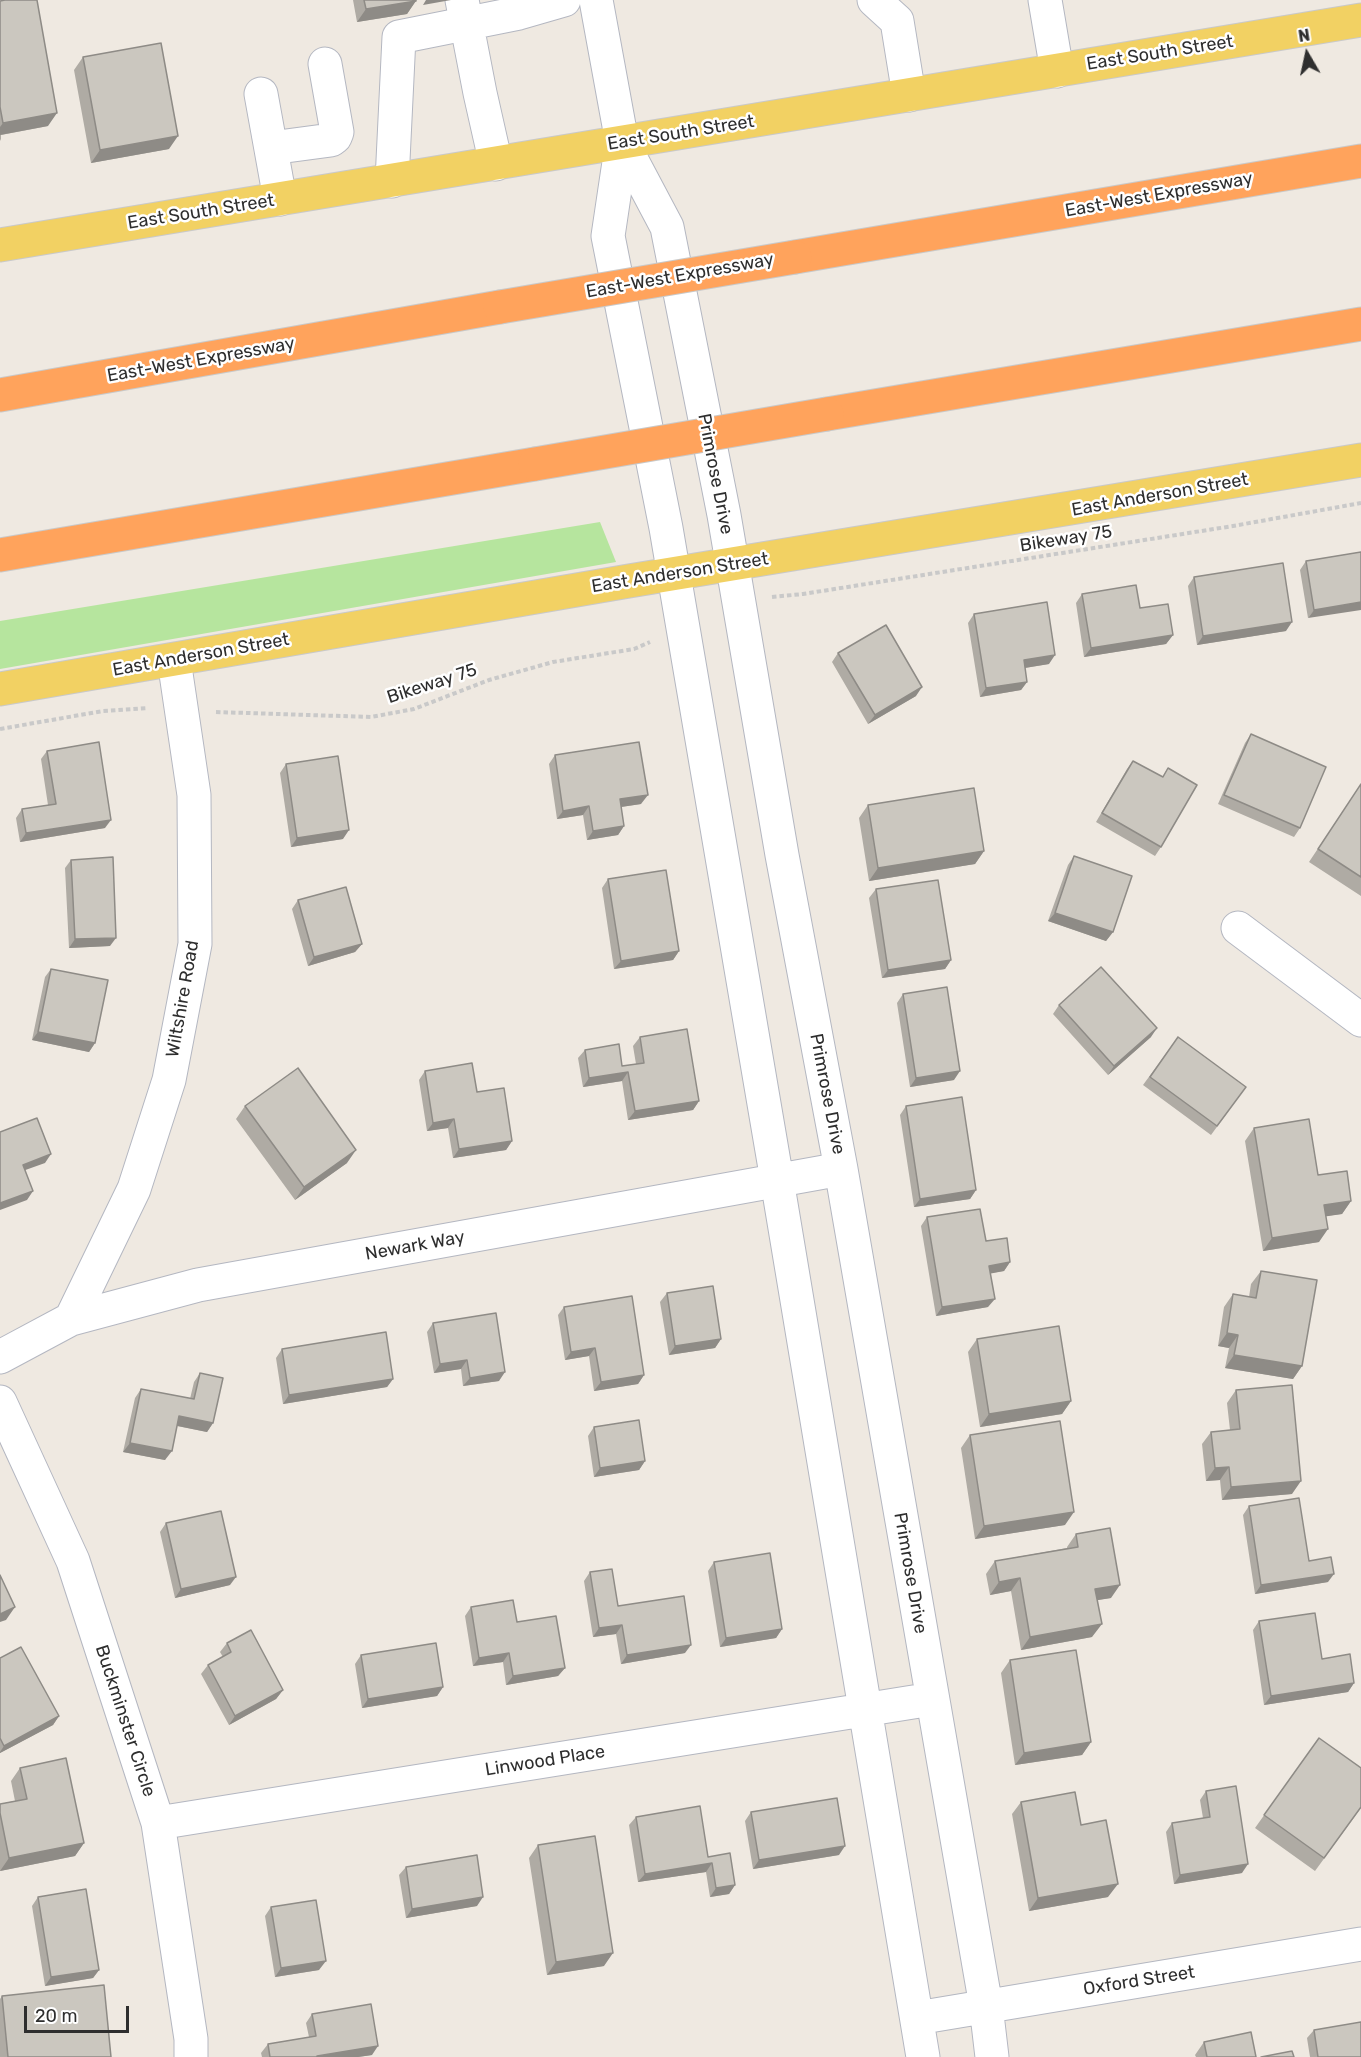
<!DOCTYPE html>
<style>
body{margin:0}
#map{position:relative;width:1361px;height:2057px;overflow:hidden;background:#efe9e1;font-family:Rubik,sans-serif}
canvas{display:block}
.north{position:absolute;left:1277px;top:24px;width:60px;height:60px;-webkit-text-stroke:4px #fff;paint-order:stroke;rotate:351deg;font-size:16px;font-weight:700;line-height:24px;text-align:center;color:#2e2e2e}
.north::after{content:'';display:block;margin:auto;width:21px;height:27px;background:#2e2e2e;clip-path:polygon(50% 0,100% 100%,50% 72%,0 100%)}
.scale{position:absolute;left:24px;top:2006px;width:105px;height:27px;box-sizing:border-box;border:3px solid #2e2e2e;border-top:0;padding-left:8px;font-size:18px;line-height:21px;white-space:nowrap;color:#2e2e2e;-webkit-text-stroke:4px #fff;paint-order:stroke}
</style>
<div id="map">
<canvas width="1361" height="2057"></canvas>
<div class="north">N</div>
<div class="scale">20 m</div>
</div>
<script>
const ctx = document.querySelector('canvas').getContext('2d');
ctx.lineJoin = 'round';
function fill(path, color) {
  ctx.fillStyle = color;
  ctx.fill(path, 'evenodd');
}
function poly(rows) {
  const path = new Path2D();
  for (const r of rows) {
    path.moveTo(r[0], r[1]);
    for (let i = 2; i < r.length; i += 2) path.lineTo(r[i], r[i + 1]);
  }
  return path;
}
function stroke(path, color, width, dash) {
  ctx.strokeStyle = color;
  ctx.lineWidth = width;
  ctx.lineCap = dash ? 'butt' : 'round';
  ctx.setLineDash(dash || []);
  ctx.stroke(path);
}
function write(font, color, halo, rows, align = 'center') {
  ctx.font = font + ' Rubik,sans-serif';
  ctx.lineWidth = 5;
  ctx.setLineDash([]);
  ctx.textBaseline = 'middle';
  ctx.strokeStyle = halo;
  ctx.fillStyle = color;
  for (const [text, x, y, turn = 0] of rows) {
    ctx.save();
    ctx.translate(x, y);
    ctx.rotate((+turn || 0) * Math.PI / 180);
    ctx.textAlign = isNaN(turn) ? turn : align;
    if (halo) ctx.strokeText(text, 0, 0);
    ctx.fillText(text, 0, 0);
    ctx.restore();
  }
}
const green = poly([
 [600,522,616,562,0,669,0,621]
]);
const path = poly([
 [772,597,803,594,1233,526,1361,503],
 [216,712,371,717,414,709,489,680,553,662,634,649,650,642],
 [0,729,103,711,148,708]
]);
const minor = poly([
 [462,0,480,93,496,164],
 [596,0,622,142,667,227,724,515,782,855,841,1169,986,2006,992,2057],
 [874,0,897,21,909,95],
 [1045,0,1057,71],
 [261,94,280,199],
 [622,142,608,236,666,528,777,1180,923,2057],
 [271,148,331,140,335,137,337,132,325,64],
 [392,181,399,37,519,13,564,0],
 [1238,928,1361,1020],
 [71,1319,134,1189,169,1080,195,944,194,795,174,660],
 [0,1357,71,1319,198,1285,841,1169],
 [0,1402,73,1561,158,1823,191,2039,191,2057],
 [158,1823,932,1699],
 [917,2018,1361,1944]
]);
const major = poly([
 [0,245,1361,20],
 [0,689,629,581,1361,460]
]);
const highway = poly([
 [795,257,1361,161],
 [0,395,500,307],
 [827,414,1361,324],
 [0,555,535,464]
]);
const highwayBridge = poly([
 [500,307,795,257],
 [535,464,827,414]
]);
const wall = poly([
 [353,0,416,0,407,14,357,22],
 [0,1,48,126,1,135,1,139,0,141],
 [83,57,169,149,91,163,74,70],
 [1361,552,1308,618,1300,570,1306,561],
 [1194,577,1286,631,1197,645,1188,586],
 [1082,594,1140,608,1173,635,1166,644,1084,657,1076,603],
 [974,614,1049,664,1025,668,1027,682,1021,690,980,697,968,623],
 [838,653,916,696,868,724,832,662],
 [1251,734,1300,828,1294,837,1218,804,1245,743],
 [47,751,105,828,20,842,16,818,22,809,48,805,41,759],
 [555,755,641,804,621,807,624,826,618,835,587,840,583,815,557,819,549,764],
 [1133,761,1162,777,1168,768,1161,847,1155,856,1096,822,1127,769],
 [286,764,343,839,291,847,280,773],
 [1361,784,1361,896,1309,862],
 [868,805,984,851,975,864,869,881,859,818],
 [1074,856,1113,932,1106,941,1048,921,1068,865],
 [71,860,110,946,69,948,65,868],
 [608,879,679,951,673,960,614,969,602,888],
 [876,889,951,960,945,969,882,978,869,898],
 [298,900,362,944,355,952,308,966,292,909],
 [51,969,95,1043,89,1052,32,1040,45,977],
 [903,994,954,1080,910,1087,897,1003],
 [1059,1005,1151,1037,1108,1075,1053,1014],
 [640,1037,699,1101,693,1110,628,1120,622,1081,583,1087,578,1058,585,1050,622,1066,636,1064,633,1046],
 [1178,1037,1246,1087,1211,1135,1143,1085],
 [425,1071,477,1092,512,1141,506,1150,453,1158,448,1128,427,1131,419,1080],
 [245,1106,347,1163,295,1200,236,1119],
 [906,1106,976,1190,970,1199,914,1207,900,1115],
 [1254,1128,1351,1201,1342,1214,1326,1216,1319,1242,1263,1251,1245,1141],
 [927,1217,986,1241,1010,1262,1004,1271,991,1273,988,1307,936,1316,921,1226],
 [1261,1271,1302,1366,1293,1379,1225,1368,1229,1348,1218,1346,1224,1307,1233,1294,1249,1297,1251,1284],
 [667,1293,721,1339,715,1348,669,1355,660,1302],
 [564,1307,644,1375,638,1384,594,1391,589,1356,565,1360,558,1315],
 [433,1323,499,1381,463,1386,461,1369,434,1373,427,1332],
 [977,1339,1071,1401,1062,1414,980,1427,968,1352],
 [282,1349,393,1379,387,1387,283,1404,276,1358],
 [200,1373,213,1423,207,1432,177,1426,165,1460,123,1452,135,1398,141,1389,190,1399,194,1382],
 [1236,1390,1292,1494,1222,1500,1220,1480,1206,1481,1202,1444,1211,1432,1230,1430,1227,1403],
 [594,1427,645,1461,639,1470,594,1477,588,1436],
 [970,1435,1065,1525,975,1539,961,1448],
 [1249,1506,1309,1561,1328,1582,1255,1594,1243,1515],
 [166,1523,230,1585,175,1598,160,1532],
 [1076,1534,1111,1598,1097,1600,1092,1637,1021,1650,1011,1591,990,1595,986,1574,995,1561,1067,1548,1067,1547],
 [714,1562,782,1629,776,1638,720,1647,708,1571],
 [590,1572,618,1606,685,1653,621,1664,616,1634,593,1637,584,1581],
 [471,1607,517,1622,565,1668,558,1676,506,1685,503,1662,473,1666,465,1616],
 [1259,1621,1322,1659,1354,1683,1348,1692,1264,1705,1253,1630],
 [227,1643,283,1690,276,1699,229,1725,201,1674,208,1665,223,1657,220,1652],
 [361,1655,443,1687,437,1696,362,1708,355,1664],
 [0,1658,59,1716,53,1725,0,1753],
 [1010,1660,1091,1742,1082,1755,1015,1765,1001,1673],
 [1319,1738,1361,1808,1315,1871,1255,1828],
 [20,1768,84,1843,75,1856,0,1871,0,1804,15,1801,11,1781],
 [1206,1791,1242,1873,1174,1884,1166,1832,1172,1823,1203,1818,1200,1800],
 [1021,1802,1081,1825,1108,1897,1029,1911,1012,1814],
 [751,1812,839,1855,753,1869,745,1821],
 [636,1817,708,1857,735,1885,729,1894,710,1897,706,1872,638,1882,629,1825],
 [538,1845,604,1966,547,1975,529,1858],
 [406,1867,477,1906,406,1918,399,1875],
 [38,1897,99,1970,93,1978,45,1986,32,1906],
 [271,1907,319,1970,275,1977,265,1916],
 [2,1996,111,2057,0,2057,0,1999],
 [312,2014,372,2055,358,2057,262,2057,261,2053,268,2044,309,2037,306,2023],
 [1314,2030,1361,2057,1310,2057,1307,2038],
 [1204,2042,1256,2057,1196,2057,1195,2055]
]);
const shadedWall = poly([
 [426,0,451,0,423,5],
 [416,1,407,14,357,22,366,9],
 [57,113,48,126,0,135,0,127,3,123],
 [178,136,169,149,91,163,100,150],
 [1361,602,1361,610,1308,618,1314,610],
 [1292,622,1286,631,1197,645,1203,636],
 [1173,635,1166,644,1084,657,1091,648],
 [1055,655,1049,664,1018,669,1024,660],
 [1027,682,1021,690,980,697,986,688],
 [922,687,916,696,868,724,875,715],
 [648,795,641,804,614,808,620,799],
 [589,806,583,815,557,819,563,811],
 [111,820,105,828,20,842,26,833],
 [624,826,618,835,587,840,593,831],
 [349,830,343,839,291,847,297,838],
 [984,851,975,864,869,881,878,868],
 [1055,913,1113,932,1106,941,1048,921],
 [116,938,110,946,69,948,75,939],
 [362,944,355,952,308,966,314,957],
 [679,951,673,960,614,969,621,961],
 [951,960,945,969,882,978,888,970],
 [1157,1028,1151,1037,1108,1075,1114,1066],
 [38,1032,95,1043,89,1052,32,1040],
 [960,1071,954,1080,910,1087,916,1078],
 [628,1072,622,1081,583,1087,589,1078],
 [699,1101,693,1110,628,1120,635,1111],
 [454,1119,448,1128,427,1131,433,1123],
 [512,1141,506,1150,453,1158,459,1149],
 [356,1150,347,1163,295,1200,304,1187],
 [51,1154,45,1163,17,1173,23,1165],
 [976,1190,970,1199,914,1207,920,1199],
 [33,1191,27,1200,0,1210,0,1203],
 [1351,1201,1342,1214,1315,1218,1324,1205],
 [1328,1229,1319,1242,1263,1251,1272,1238],
 [1010,1262,1004,1271,983,1275,989,1266],
 [995,1299,988,1307,936,1316,942,1307],
 [1227,1333,1238,1335,1229,1348,1218,1346],
 [721,1339,715,1348,669,1355,675,1346],
 [595,1348,589,1356,565,1360,571,1352],
 [1234,1355,1302,1366,1293,1379,1225,1368],
 [467,1360,461,1369,434,1373,440,1364],
 [505,1372,499,1381,463,1386,470,1378],
 [644,1375,638,1384,594,1391,601,1382],
 [393,1379,387,1387,283,1404,289,1395],
 [1071,1401,1062,1414,980,1427,989,1414],
 [179,1416,213,1423,207,1432,173,1425],
 [130,1443,172,1451,165,1460,123,1452],
 [645,1461,639,1470,594,1477,600,1468],
 [1229,1467,1220,1480,1206,1481,1215,1468],
 [1301,1481,1292,1494,1222,1500,1231,1487],
 [1074,1512,1065,1525,975,1539,984,1526],
 [1334,1574,1328,1582,1255,1594,1261,1585],
 [236,1577,230,1585,175,1598,181,1589],
 [1020,1578,1011,1591,990,1595,999,1582],
 [1120,1585,1111,1598,1086,1602,1095,1589],
 [15,1607,6,1620,0,1622,0,1614],
 [1102,1624,1092,1637,1021,1650,1030,1637],
 [622,1625,616,1634,593,1637,599,1628],
 [782,1629,776,1638,720,1647,726,1638],
 [691,1645,685,1653,621,1664,627,1655],
 [509,1653,503,1662,473,1666,479,1658],
 [565,1668,558,1676,506,1685,513,1676],
 [1354,1683,1348,1692,1264,1705,1271,1696],
 [443,1687,437,1696,362,1708,368,1699],
 [283,1690,276,1699,229,1725,235,1716],
 [59,1716,53,1725,0,1753,0,1752,4,1746],
 [1091,1742,1082,1755,1015,1765,1024,1753],
 [84,1843,75,1856,0,1871,9,1858],
 [845,1846,839,1855,753,1869,759,1860],
 [712,1863,706,1872,638,1882,645,1874],
 [1248,1864,1242,1873,1174,1884,1180,1875],
 [1118,1884,1108,1897,1029,1911,1038,1898],
 [735,1885,729,1894,710,1897,716,1888],
 [483,1897,477,1906,406,1918,412,1909],
 [613,1953,604,1966,547,1975,556,1962],
 [326,1961,319,1970,275,1977,281,1968],
 [99,1970,93,1978,45,1986,51,1977],
 [378,2046,372,2055,358,2057,316,2057,317,2056]
]);
const building = poly([
 [5,0,37,0,57,113,3,123,0,107,0,1,5,0],
 [364,0,416,0,416,1,366,9,364,0],
 [161,43,178,136,100,150,83,57,161,43],
 [1361,552,1361,602,1314,610,1306,561,1361,552],
 [1283,563,1292,622,1203,636,1194,577,1283,563],
 [1136,585,1140,608,1168,604,1173,635,1091,648,1082,594,1136,585],
 [1047,602,1055,655,1024,660,1027,682,986,688,974,614,1047,602],
 [886,625,922,687,875,715,838,653,886,625],
 [1251,734,1326,767,1300,828,1224,795,1251,734],
 [99,742,111,820,26,833,22,809,56,804,47,751,99,742],
 [639,742,648,795,620,799,624,826,593,831,589,806,563,811,555,755,639,742],
 [338,756,349,830,297,838,286,764,338,756],
 [1133,761,1163,777,1168,768,1197,785,1161,847,1102,813,1133,761],
 [1361,784,1361,877,1318,849,1361,784],
 [974,788,984,851,878,868,868,805,974,788],
 [1074,856,1132,876,1113,932,1055,913,1074,856],
 [113,857,116,938,75,939,71,860,113,857],
 [666,870,679,951,621,961,608,879,666,870],
 [938,880,951,960,888,970,876,889,938,880],
 [346,887,362,944,314,957,298,900,346,887],
 [1101,967,1157,1028,1114,1066,1059,1005,1101,967],
 [51,969,108,980,95,1043,38,1032,51,969],
 [947,987,960,1071,916,1078,903,994,947,987],
 [687,1029,699,1101,635,1111,628,1072,589,1078,585,1050,619,1044,622,1066,644,1063,640,1037,687,1029],
 [1178,1037,1246,1087,1217,1126,1150,1077,1178,1037],
 [472,1063,477,1092,504,1088,512,1141,459,1149,454,1119,433,1123,425,1071,472,1063],
 [298,1068,356,1150,304,1187,245,1106,298,1068],
 [962,1097,976,1190,920,1199,906,1106,962,1097],
 [37,1118,51,1154,23,1165,33,1191,0,1203,0,1132,37,1118],
 [1309,1119,1318,1175,1347,1171,1351,1201,1324,1205,1328,1229,1272,1238,1254,1128,1309,1119],
 [980,1209,986,1241,1007,1238,1010,1262,989,1266,995,1299,942,1307,927,1217,980,1209],
 [1261,1271,1317,1280,1302,1366,1234,1355,1238,1335,1227,1333,1233,1294,1256,1298,1261,1271],
 [713,1286,721,1339,675,1346,667,1293,713,1286],
 [632,1296,644,1375,601,1382,595,1348,571,1352,564,1307,632,1296],
 [496,1313,505,1372,470,1378,467,1360,440,1364,433,1323,496,1313],
 [1059,1326,1071,1401,989,1414,977,1339,1059,1326],
 [386,1332,393,1379,289,1395,282,1349,386,1332],
 [200,1373,223,1378,213,1423,179,1416,172,1451,130,1443,141,1389,194,1399,200,1373],
 [1292,1385,1301,1481,1231,1487,1229,1467,1215,1468,1211,1432,1240,1429,1236,1390,1292,1385],
 [639,1420,645,1461,600,1468,594,1427,639,1420],
 [1060,1421,1074,1512,984,1526,970,1435,1060,1421],
 [1299,1498,1309,1561,1331,1557,1334,1574,1261,1585,1249,1506,1299,1498],
 [221,1511,236,1577,181,1589,166,1523,221,1511],
 [1110,1528,1120,1585,1095,1589,1102,1624,1030,1637,1020,1578,999,1582,995,1561,1078,1547,1076,1534,1110,1528],
 [770,1553,782,1629,726,1638,714,1562,770,1553],
 [612,1569,618,1606,684,1596,691,1645,627,1655,622,1625,599,1628,590,1572,612,1569],
 [0,1575,15,1607,0,1614,0,1575],
 [513,1600,517,1622,556,1616,565,1668,513,1676,509,1653,479,1658,471,1607,513,1600],
 [1315,1613,1322,1659,1350,1654,1354,1683,1271,1696,1259,1621,1315,1613],
 [251,1630,283,1690,235,1716,208,1665,231,1652,227,1643,251,1630],
 [436,1643,443,1687,368,1699,361,1655,436,1643],
 [21,1647,59,1716,4,1746,0,1738,0,1658,21,1647],
 [1076,1650,1091,1742,1024,1753,1010,1660,1076,1650],
 [1319,1738,1361,1768,1361,1807,1324,1858,1264,1815,1319,1738],
 [66,1758,84,1843,9,1858,0,1813,0,1804,27,1799,20,1768,66,1758],
 [1236,1786,1248,1864,1180,1875,1172,1823,1210,1817,1206,1791,1236,1786],
 [1075,1792,1081,1825,1106,1820,1118,1884,1038,1898,1021,1802,1075,1792],
 [837,1798,845,1846,759,1860,751,1812,837,1798],
 [700,1806,708,1857,730,1853,735,1885,716,1888,712,1863,645,1874,636,1817,700,1806],
 [595,1836,613,1953,556,1962,538,1845,595,1836],
 [477,1855,483,1897,412,1909,406,1867,477,1855],
 [86,1889,99,1970,51,1977,38,1897,86,1889],
 [316,1900,326,1961,281,1968,271,1907,316,1900],
 [104,1985,111,2057,8,2057,2,1996,104,1985],
 [371,2004,378,2046,317,2056,317,2057,270,2057,268,2044,316,2036,312,2014,371,2004],
 [1361,2022,1361,2057,1318,2057,1314,2030,1361,2022],
 [1251,2032,1256,2057,1207,2057,1204,2042,1251,2032],
 [1292,2051,1294,2057,1261,2057,1292,2051]
]);
const streetNames = [
 ["East South Street",1160,53,-9],
 ["East South Street",681,133,-9],
 ["East-West Expressway",1159,195,-10],
 ["East South Street",201,212,-9],
 ["East-West Expressway",680,276,-10],
 ["East-West Expressway",201,360,-10],
 ["Primrose Drive",715,474,79],
 ["East Anderson Street",1160,495,-10],
 ["Bikeway 75",1066,539,-9],
 ["East Anderson Street",680,573,-9],
 ["East Anderson Street",201,655,-10],
 ["Bikeway 75",432,684,-18],
 ["Wiltshire Road",183,999,-80],
 ["Primrose Drive",827,1094,79],
 ["Newark Way",415,1246,-10],
 ["Primrose Drive",910,1573,80],
 ["Buckminster Circle",125,1721,72],
 ["Linwood Place",545,1761,-9],
 ["Oxford Street",1139,1981,-9]
];
fill(green, '#b6e59e');
stroke(minor, '#b4b7c1', 35);
stroke(major, '#c9c9c9', 35);
stroke(highway, '#c9c9c9', 35);
stroke(path, '#c9c9c9', 4, [4.5, 3]);
stroke(minor, '#fff', 33);
stroke(major, '#f2d163', 33);
stroke(highway, '#ffa35c', 33);
stroke(highwayBridge, '#c9c9c9', 35, []);
stroke(highwayBridge, '#ffa35c', 33);
fill(wall, '#afaba4');
fill(shadedWall, '#8e8b86');
fill(building, '#cbc7bf');
stroke(building, '#8e8b86', 1.5);
write('18px', '#2e2e2e', '#fff', streetNames);
</script>
